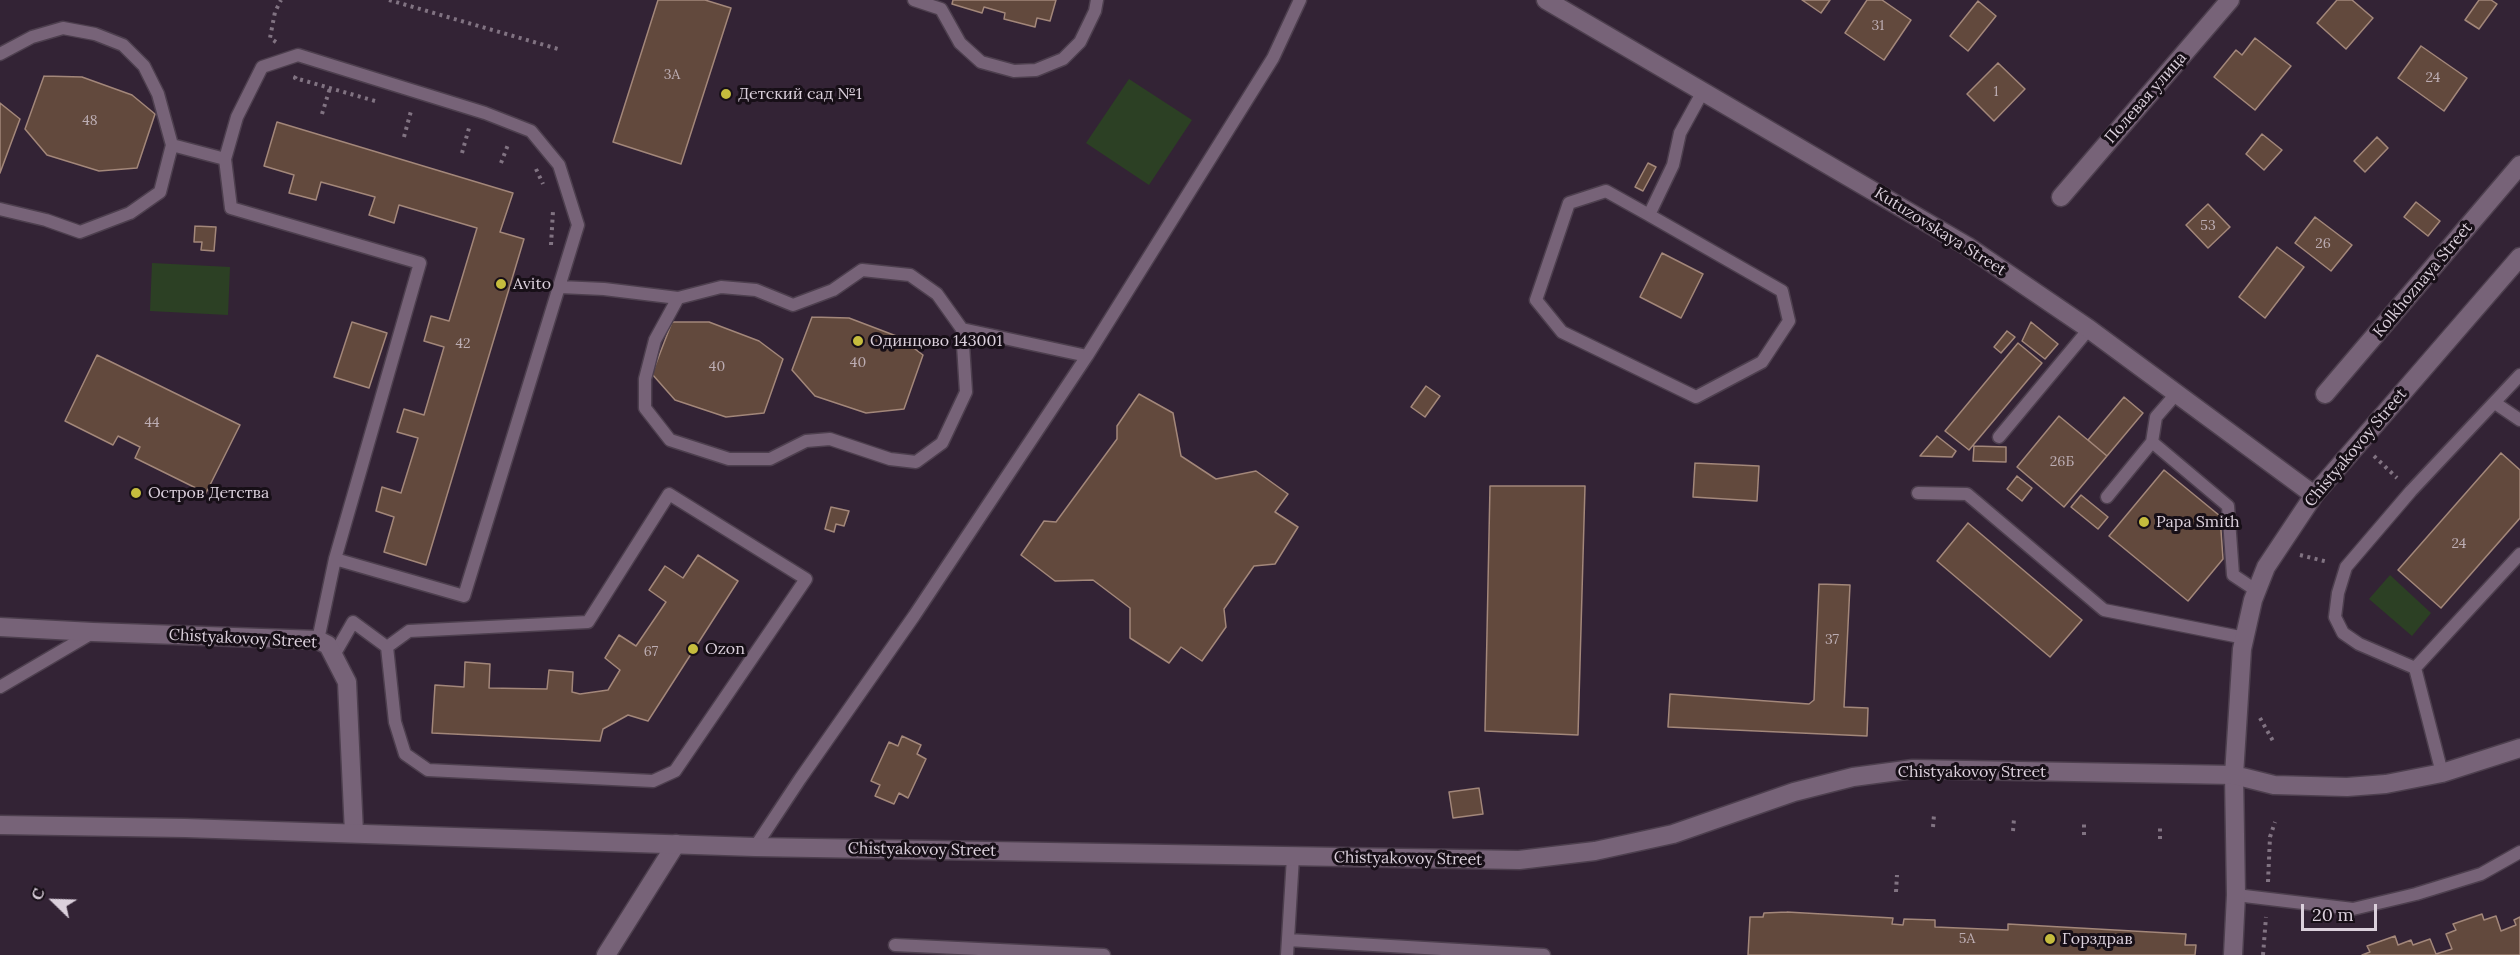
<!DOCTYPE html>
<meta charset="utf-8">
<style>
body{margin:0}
#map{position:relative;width:2520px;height:955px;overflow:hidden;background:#332335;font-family:Lora,serif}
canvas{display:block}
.north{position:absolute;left:24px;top:871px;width:60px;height:60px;-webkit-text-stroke:4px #170f17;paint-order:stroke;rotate:293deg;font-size:16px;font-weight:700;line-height:24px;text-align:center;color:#dbd0dc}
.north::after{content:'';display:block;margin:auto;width:21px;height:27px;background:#dbd0dc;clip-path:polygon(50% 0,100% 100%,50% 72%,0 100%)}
.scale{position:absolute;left:2301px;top:904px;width:76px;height:27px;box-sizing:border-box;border:3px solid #dbd0dc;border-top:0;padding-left:8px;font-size:18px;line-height:21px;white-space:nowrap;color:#dbd0dc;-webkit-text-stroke:4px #170f17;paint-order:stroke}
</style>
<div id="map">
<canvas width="2520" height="955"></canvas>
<div class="north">С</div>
<div class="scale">20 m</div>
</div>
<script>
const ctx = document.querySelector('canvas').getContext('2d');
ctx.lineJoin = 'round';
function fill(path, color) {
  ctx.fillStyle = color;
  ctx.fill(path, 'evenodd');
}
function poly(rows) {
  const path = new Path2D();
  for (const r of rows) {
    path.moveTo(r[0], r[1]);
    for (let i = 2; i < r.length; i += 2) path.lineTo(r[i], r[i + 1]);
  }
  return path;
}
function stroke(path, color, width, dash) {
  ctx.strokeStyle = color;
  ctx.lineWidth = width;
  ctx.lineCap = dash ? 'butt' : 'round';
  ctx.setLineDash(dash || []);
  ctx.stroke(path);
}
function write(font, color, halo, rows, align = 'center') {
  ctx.font = font + ' Lora,serif';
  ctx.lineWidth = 6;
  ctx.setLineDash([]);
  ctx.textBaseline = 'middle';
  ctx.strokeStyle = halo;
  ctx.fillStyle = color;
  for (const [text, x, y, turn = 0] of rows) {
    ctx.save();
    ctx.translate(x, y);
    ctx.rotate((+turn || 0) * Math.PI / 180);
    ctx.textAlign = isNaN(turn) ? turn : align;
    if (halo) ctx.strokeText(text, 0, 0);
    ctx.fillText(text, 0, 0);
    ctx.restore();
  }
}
const green = poly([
 [1129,79,1192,120,1149,185,1086,143],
 [152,263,230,267,228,315,150,311],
 [2390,575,2431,613,2412,636,2369,599]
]);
const building = poly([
 [658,0,705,0,731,8,681,164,613,142,658,0],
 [953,0,1056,0,1050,21,1037,18,1035,27,1004,19,1005,13,984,7,982,13,952,4,953,0],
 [1802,0,1830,0,1821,13,1802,0],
 [1867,0,1882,0,1911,20,1884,60,1845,33,1867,0],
 [2337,0,2352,0,2373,18,2346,49,2317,23,2337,0],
 [2479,0,2491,0,2497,4,2479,29,2465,20,2479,0],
 [1978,1,1996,16,1968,51,1950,36,1978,1],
 [2255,38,2291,66,2255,110,2214,77,2236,50,2242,55,2255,38],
 [2421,46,2467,78,2444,111,2398,78,2421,46],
 [1998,63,2025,89,1994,121,1967,94,1998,63],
 [44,76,82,77,132,95,155,114,137,168,99,171,47,155,25,129,44,76],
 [0,103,20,119,0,173,0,103],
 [277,122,513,193,500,232,524,239,426,565,384,552,394,517,376,511,382,487,401,493,418,438,397,432,404,409,424,415,444,347,424,341,431,316,449,321,477,228,399,205,394,223,369,215,375,197,321,182,316,200,289,193,294,175,264,166,277,122],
 [2262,134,2282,150,2264,170,2246,154,2262,134],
 [2377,137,2388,148,2365,172,2354,161,2377,137],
 [1648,163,1656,167,1643,191,1635,187,1648,163],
 [2416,202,2440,221,2428,236,2404,217,2416,202],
 [2208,204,2230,227,2208,248,2186,225,2208,204],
 [2315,217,2352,245,2331,271,2295,243,2315,217],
 [195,226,216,227,214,251,201,250,202,242,194,242,195,226],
 [2277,247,2304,267,2265,318,2239,297,2277,247],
 [1662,253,1703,274,1681,318,1640,297,1662,253],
 [812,317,849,318,899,337,923,355,904,409,866,413,815,396,792,370,812,317],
 [352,322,387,333,369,388,334,377,352,322],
 [672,322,709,322,759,341,783,359,764,413,726,417,675,400,652,374,672,322],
 [2031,322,2058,344,2045,359,2022,341,2031,322],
 [2007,331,2015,337,2001,353,1994,347,2007,331],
 [2018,343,2042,363,1969,450,1945,431,2018,343],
 [97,355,240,425,206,493,135,458,140,447,118,436,113,445,65,421,97,355],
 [1426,386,1440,396,1425,417,1411,407,1426,386],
 [1139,394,1173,413,1181,456,1216,479,1256,471,1288,494,1275,512,1298,527,1275,564,1254,566,1224,609,1226,627,1202,661,1181,647,1169,663,1130,638,1130,608,1093,580,1055,581,1021,555,1044,521,1056,522,1117,439,1117,426,1139,394],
 [2124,397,2143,413,2107,456,2088,440,2124,397],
 [2059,416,2107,456,2064,507,2017,467,2059,416],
 [1937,436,1956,451,1952,457,1920,456,1937,436],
 [1974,446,2006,447,2006,462,1973,461,1974,446],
 [2501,453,2520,470,2520,518,2441,608,2398,570,2501,453],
 [1695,463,1759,466,1757,501,1693,497,1695,463],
 [2164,470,2220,516,2223,559,2188,601,2109,536,2164,470],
 [2017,476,2032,488,2022,501,2007,489,2017,476],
 [1490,486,1585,486,1578,735,1485,731,1490,486],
 [2081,495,2108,517,2098,529,2071,507,2081,495],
 [831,507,849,511,844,526,836,524,834,532,825,529,831,507],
 [1968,523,2082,620,2050,657,1937,561,1968,523],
 [698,555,738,581,648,721,628,715,603,729,600,741,432,733,435,685,464,687,465,662,490,664,489,688,547,689,549,670,573,672,572,692,580,694,608,690,620,670,605,658,619,635,636,646,666,602,649,590,665,566,683,578,698,555],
 [1819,584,1850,585,1844,707,1868,708,1867,736,1668,727,1670,694,1809,704,1814,700,1819,584],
 [902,736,921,745,917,754,926,759,908,798,899,793,894,804,875,796,880,785,871,781,889,742,898,746,902,736],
 [1479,788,1483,814,1453,818,1449,792,1479,788],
 [1787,912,1893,918,1892,924,1903,925,1904,919,1935,920,1935,927,2008,930,2008,924,2186,934,2185,945,2196,945,2195,955,1748,955,1750,917,1763,917,1764,913,1787,912],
 [2482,914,2484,920,2496,916,2501,931,2516,925,2514,920,2520,917,2520,955,2362,955,2370,952,2367,946,2395,936,2398,945,2411,940,2413,945,2430,939,2436,954,2452,949,2446,934,2456,930,2453,924,2482,914]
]);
const path = poly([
 [389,0,558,49],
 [276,42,270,38,275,12,281,0],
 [296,76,295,78,375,101],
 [322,114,330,88],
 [404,137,411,111],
 [462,153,469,128],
 [501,163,509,142],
 [536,169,543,184],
 [551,245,553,211],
 [2374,456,2397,478],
 [2300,555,2328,562],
 [2260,718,2273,741],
 [1933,827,1934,815],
 [2013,831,2014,819],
 [2084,835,2084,823],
 [2160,839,2160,827],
 [2268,882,2270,837,2275,822],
 [1896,892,1897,875],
 [2263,955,2266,917]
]);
const lane = poly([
 [914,0,941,9,960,43,981,62,1014,71,1036,70,1063,59,1080,42,1095,11,1097,0],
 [0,54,32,37,63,28,95,34,123,45,144,66,158,94,172,145,160,192,130,213,80,232,46,220,0,209],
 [172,145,225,159],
 [1649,215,1606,191,1569,203,1536,300,1562,332,1696,397,1762,362,1789,321,1782,291,1649,215,1673,165,1680,133,1702,93],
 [560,287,604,289,678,298,721,287,756,290,793,305,833,290,862,270,910,275,937,294,962,329,1087,356],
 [678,298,655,340,645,379,645,408,670,440,729,459,770,459,806,441,830,439,890,459,916,462,942,443,966,392,962,329],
 [2520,375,2411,491,2346,567,2338,593,2335,617,2343,633,2359,644,2415,668,2520,554],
 [2495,403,2520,420],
 [1999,437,2089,329],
 [2152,442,2228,506,2233,575,2257,591],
 [1918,493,1967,494,2104,610,2245,638],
 [2107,497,2152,442,2156,417,2176,394],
 [318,640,335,559,420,263,231,208,225,159,237,117,262,67,298,55,485,113,531,131,559,165,578,225,464,596,335,559],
 [334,655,353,622,387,647,409,631,588,622,669,494,806,579,675,771,653,781,428,770,405,754,395,722,387,647],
 [2415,668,2442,773],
 [0,687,92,633],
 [755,847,800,779,914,616,1087,356,1273,58,1300,0],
 [2236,895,2353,909,2416,894,2481,874,2520,852],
 [1288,940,1544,955],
 [895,945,1104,955],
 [1287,955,1293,857]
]);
const street = poly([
 [2061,197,2230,0],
 [2325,394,2520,165],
 [0,627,93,632,318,640,328,645,347,682,354,833],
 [606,955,676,844],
 [2233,955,2236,895,2234,775]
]);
const secondary = poly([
 [1546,0,1967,246,2089,329,2314,495],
 [2234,775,2242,649,2253,600,2266,567,2314,495,2520,257],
 [0,825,185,828,755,847,1519,860,1595,851,1673,834,1794,792,1853,777,1913,769,2234,775,2274,785,2347,787,2386,784,2442,773,2520,748]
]);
const markers = [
 [726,94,6,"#c5bc3d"],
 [501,284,6,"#c5bc3d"],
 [858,341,6,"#c5bc3d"],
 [136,493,6,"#c5bc3d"],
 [2144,522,6,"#c5bc3d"],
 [693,649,6,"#c5bc3d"],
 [2050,939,6,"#c5bc3d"]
];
const numberNames = [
 ["31",1878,26],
 ["3А",672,75],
 ["24",2433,78],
 ["1",1996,92],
 ["48",90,121],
 ["53",2208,226],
 ["26",2323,244],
 ["42",463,344],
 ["40",858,363],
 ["40",717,367],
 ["44",152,423],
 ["26Б",2062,462],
 ["24",2459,544],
 ["37",1832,640],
 ["67",651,652],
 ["5А",1967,939]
];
const poiNames = [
 ["Детский сад №1",738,94],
 ["Avito",513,284],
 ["Одинцово 143001",870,341],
 ["Остров Детства",148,493],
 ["Papa Smith",2156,522],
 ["Ozon",705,649],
 ["Горздрав",2062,939]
];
const streetNames = [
 ["Полевая улица",2146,98,-49],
 ["Kutuzovskaya Street",1940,232,32],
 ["Kolkhoznaya Street",2423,280,-50],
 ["Chistyakovoy Street",2356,448,-50],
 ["Chistyakovoy Street",243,639,3],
 ["Chistyakovoy Street",1972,772],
 ["Chistyakovoy Street",922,850,1],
 ["Chistyakovoy Street",1408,859,1]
];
fill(green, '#2c4024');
fill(building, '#62493d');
stroke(building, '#a3877a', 1.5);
stroke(lane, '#4d3f4e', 15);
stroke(street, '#4d3f4e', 21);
stroke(secondary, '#4d3f4e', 21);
stroke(path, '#817382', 4, [3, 4.5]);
stroke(lane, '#776378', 12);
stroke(street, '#776378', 18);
stroke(secondary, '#776378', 18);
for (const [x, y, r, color] of markers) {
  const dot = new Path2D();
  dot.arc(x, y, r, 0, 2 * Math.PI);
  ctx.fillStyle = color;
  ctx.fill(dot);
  stroke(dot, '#170f17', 2);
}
write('14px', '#bdaeb4', null, numberNames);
write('16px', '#dbd0dc', '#170f17', poiNames, 'left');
write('16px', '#dbd0dc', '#170f17', streetNames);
</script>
